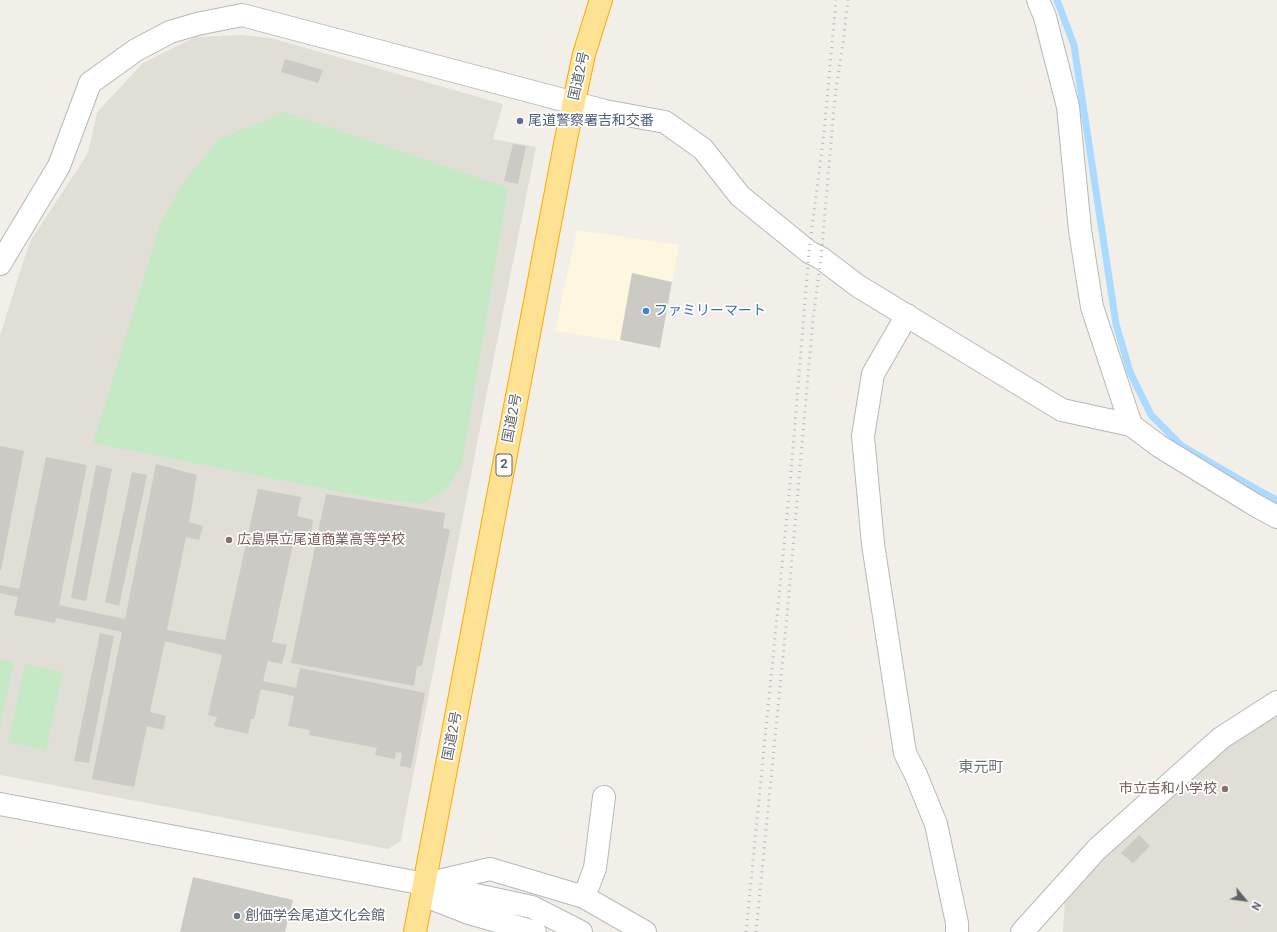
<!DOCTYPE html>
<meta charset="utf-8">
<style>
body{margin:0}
#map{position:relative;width:1277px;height:932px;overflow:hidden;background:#f1efe8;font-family:Roboto,sans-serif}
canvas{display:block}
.north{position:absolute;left:1225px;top:880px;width:40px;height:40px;-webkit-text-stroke:3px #fff;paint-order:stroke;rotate:119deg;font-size:11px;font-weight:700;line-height:16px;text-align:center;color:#5f6368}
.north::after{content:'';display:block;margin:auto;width:14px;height:18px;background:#5f6368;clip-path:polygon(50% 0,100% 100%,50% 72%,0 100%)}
</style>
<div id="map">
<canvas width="1277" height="932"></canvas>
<div class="north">N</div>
</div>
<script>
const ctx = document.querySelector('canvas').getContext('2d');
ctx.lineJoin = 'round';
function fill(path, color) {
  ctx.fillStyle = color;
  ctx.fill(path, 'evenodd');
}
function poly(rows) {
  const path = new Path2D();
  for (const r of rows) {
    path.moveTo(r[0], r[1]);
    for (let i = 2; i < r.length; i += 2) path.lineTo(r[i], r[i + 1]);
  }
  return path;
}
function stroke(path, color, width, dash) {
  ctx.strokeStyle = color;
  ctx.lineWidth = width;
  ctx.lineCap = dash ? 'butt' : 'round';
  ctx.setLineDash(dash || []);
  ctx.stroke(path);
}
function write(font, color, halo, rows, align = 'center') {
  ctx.font = font + ' Roboto,"Noto Sans JP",sans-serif';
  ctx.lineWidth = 3.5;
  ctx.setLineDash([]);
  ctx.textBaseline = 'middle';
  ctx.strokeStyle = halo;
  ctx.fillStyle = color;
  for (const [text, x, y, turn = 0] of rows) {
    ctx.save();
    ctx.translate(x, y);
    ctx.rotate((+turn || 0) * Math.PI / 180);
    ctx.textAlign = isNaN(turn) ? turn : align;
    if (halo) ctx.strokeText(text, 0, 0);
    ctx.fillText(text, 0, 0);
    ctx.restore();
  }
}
const commercial = poly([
 [577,230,679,245,660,348,555,331]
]);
const education = poly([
 [241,35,271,38,503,104,493,139,536,147,488,387,402,833,401,841,388,849,0,775,0,336,25,256,31,240,85,158,88,152,97,113,99,110,143,63,195,37],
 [1277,708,1277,932,1063,932,1065,895,1122,834,1224,744]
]);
const green = poly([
 [285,112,508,188,462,463,448,488,422,504,378,499,93,443,160,225,185,180,219,139],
 [0,659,14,662,0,727],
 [25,664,63,672,46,750,8,742]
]);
const stream = poly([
 [1057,0,1074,45,1116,324,1130,372,1151,415,1182,446,1256,489,1277,500]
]);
const building = poly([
 [285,59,323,70,318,83,281,72],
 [513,144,526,146,518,184,504,181],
 [632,273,672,282,660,348,620,340],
 [0,446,24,451,1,570,0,570],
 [46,457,87,465,59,605,125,619,156,464,197,475,189,522,203,526,199,540,186,537,167,630,225,640,258,489,301,497,297,516,313,520,310,538,295,535,272,642,287,645,282,664,268,661,263,681,296,688,300,668,425,693,411,768,400,766,402,753,396,752,395,759,375,755,377,748,309,735,310,730,288,726,294,696,261,689,254,719,251,719,248,734,214,726,217,717,208,715,222,655,165,641,150,712,166,716,163,730,147,726,134,787,92,779,122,632,56,618,55,623,14,615,18,597,0,593,0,585,19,589],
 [96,465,112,469,86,601,71,598],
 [132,472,147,475,119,606,105,602],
 [326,494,445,513,443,528,450,530,422,666,417,666,414,686,291,663],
 [100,633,114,636,89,763,74,761],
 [1139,835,1150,846,1133,863,1121,853],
 [193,877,293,900,285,932,180,932]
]);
const minor = poly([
 [1038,0,1045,17,1068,107,1080,230,1092,307,1131,425],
 [0,264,59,166,90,83,136,50,170,32,197,24,242,15,605,111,665,122,703,149,740,196,809,252,821,258,858,286,1062,410,1131,425,1159,446,1255,505,1277,517],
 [907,315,873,374,863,436,873,544,905,753,916,775,936,824,957,923,957,932],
 [0,804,425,884,532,907,581,932],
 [430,883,490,869,584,897,645,932],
 [425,885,433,899,469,913,535,932],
 [584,897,595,868,604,797],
 [1022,932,1097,849,1221,738,1277,702]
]);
const highway = poly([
 [415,932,566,139,584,54,601,0]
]);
const rail = poly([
 [746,932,790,484,809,252,824,133,836,0],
 [756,932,787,616,813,319,821,258,835,97,843,43,848,0]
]);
const markers = [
 [520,121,4,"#5c6f8a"],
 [646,311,4,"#3f7fe0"],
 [229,540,4,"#8d6e63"],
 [1225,789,4,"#8d6e63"],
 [237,916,4,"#6b7280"]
];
const shields = [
 [504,465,16]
];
const shieldNames = [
 ["2",504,465]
];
const streetNames = [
 ["国道2号",580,76,-77],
 ["国道2号",513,418,-79],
 ["国道2号",453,736,-79]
];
const serviceNames = [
 ["尾道警察署吉和交番",528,121]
];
const shopNames = [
 ["ファミリーマート",654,311]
];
const educationNames = [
 ["広島県立尾道商業高等学校",237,540],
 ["市立吉和小学校",1217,789,"right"]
];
const worshipNames = [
 ["創価学会尾道文化会館",245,916]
];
const neighbourhoodNames = [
 ["東元町",981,768]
];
fill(commercial, '#fef7e0');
fill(education, '#e1ded6');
fill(green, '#c5e8c5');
stroke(stream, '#aadaff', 7);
fill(building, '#cccac5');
stroke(minor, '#b5b8bc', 24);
stroke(highway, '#f9ab00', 24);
stroke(minor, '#fff', 22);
stroke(highway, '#fde293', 22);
stroke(rail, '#b6b7b8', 3, [1, 5]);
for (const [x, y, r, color] of markers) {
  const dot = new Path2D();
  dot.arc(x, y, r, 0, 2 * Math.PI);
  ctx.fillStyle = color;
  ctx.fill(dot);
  stroke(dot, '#fff', 1.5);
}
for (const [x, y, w] of shields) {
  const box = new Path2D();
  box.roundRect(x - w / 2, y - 11, w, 22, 3);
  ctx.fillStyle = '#fff';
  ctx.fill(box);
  stroke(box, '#5f6368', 1);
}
write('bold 13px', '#5f6368', null, shieldNames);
write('14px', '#5f6368', '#fff', streetNames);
write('14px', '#4e5e75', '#fff', serviceNames, 'left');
write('14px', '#366cbe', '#fff', shopNames, 'left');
write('14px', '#785e54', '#fff', educationNames, 'left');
write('14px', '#5b616d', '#fff', worshipNames, 'left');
write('15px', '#70757a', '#fff', neighbourhoodNames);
</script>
